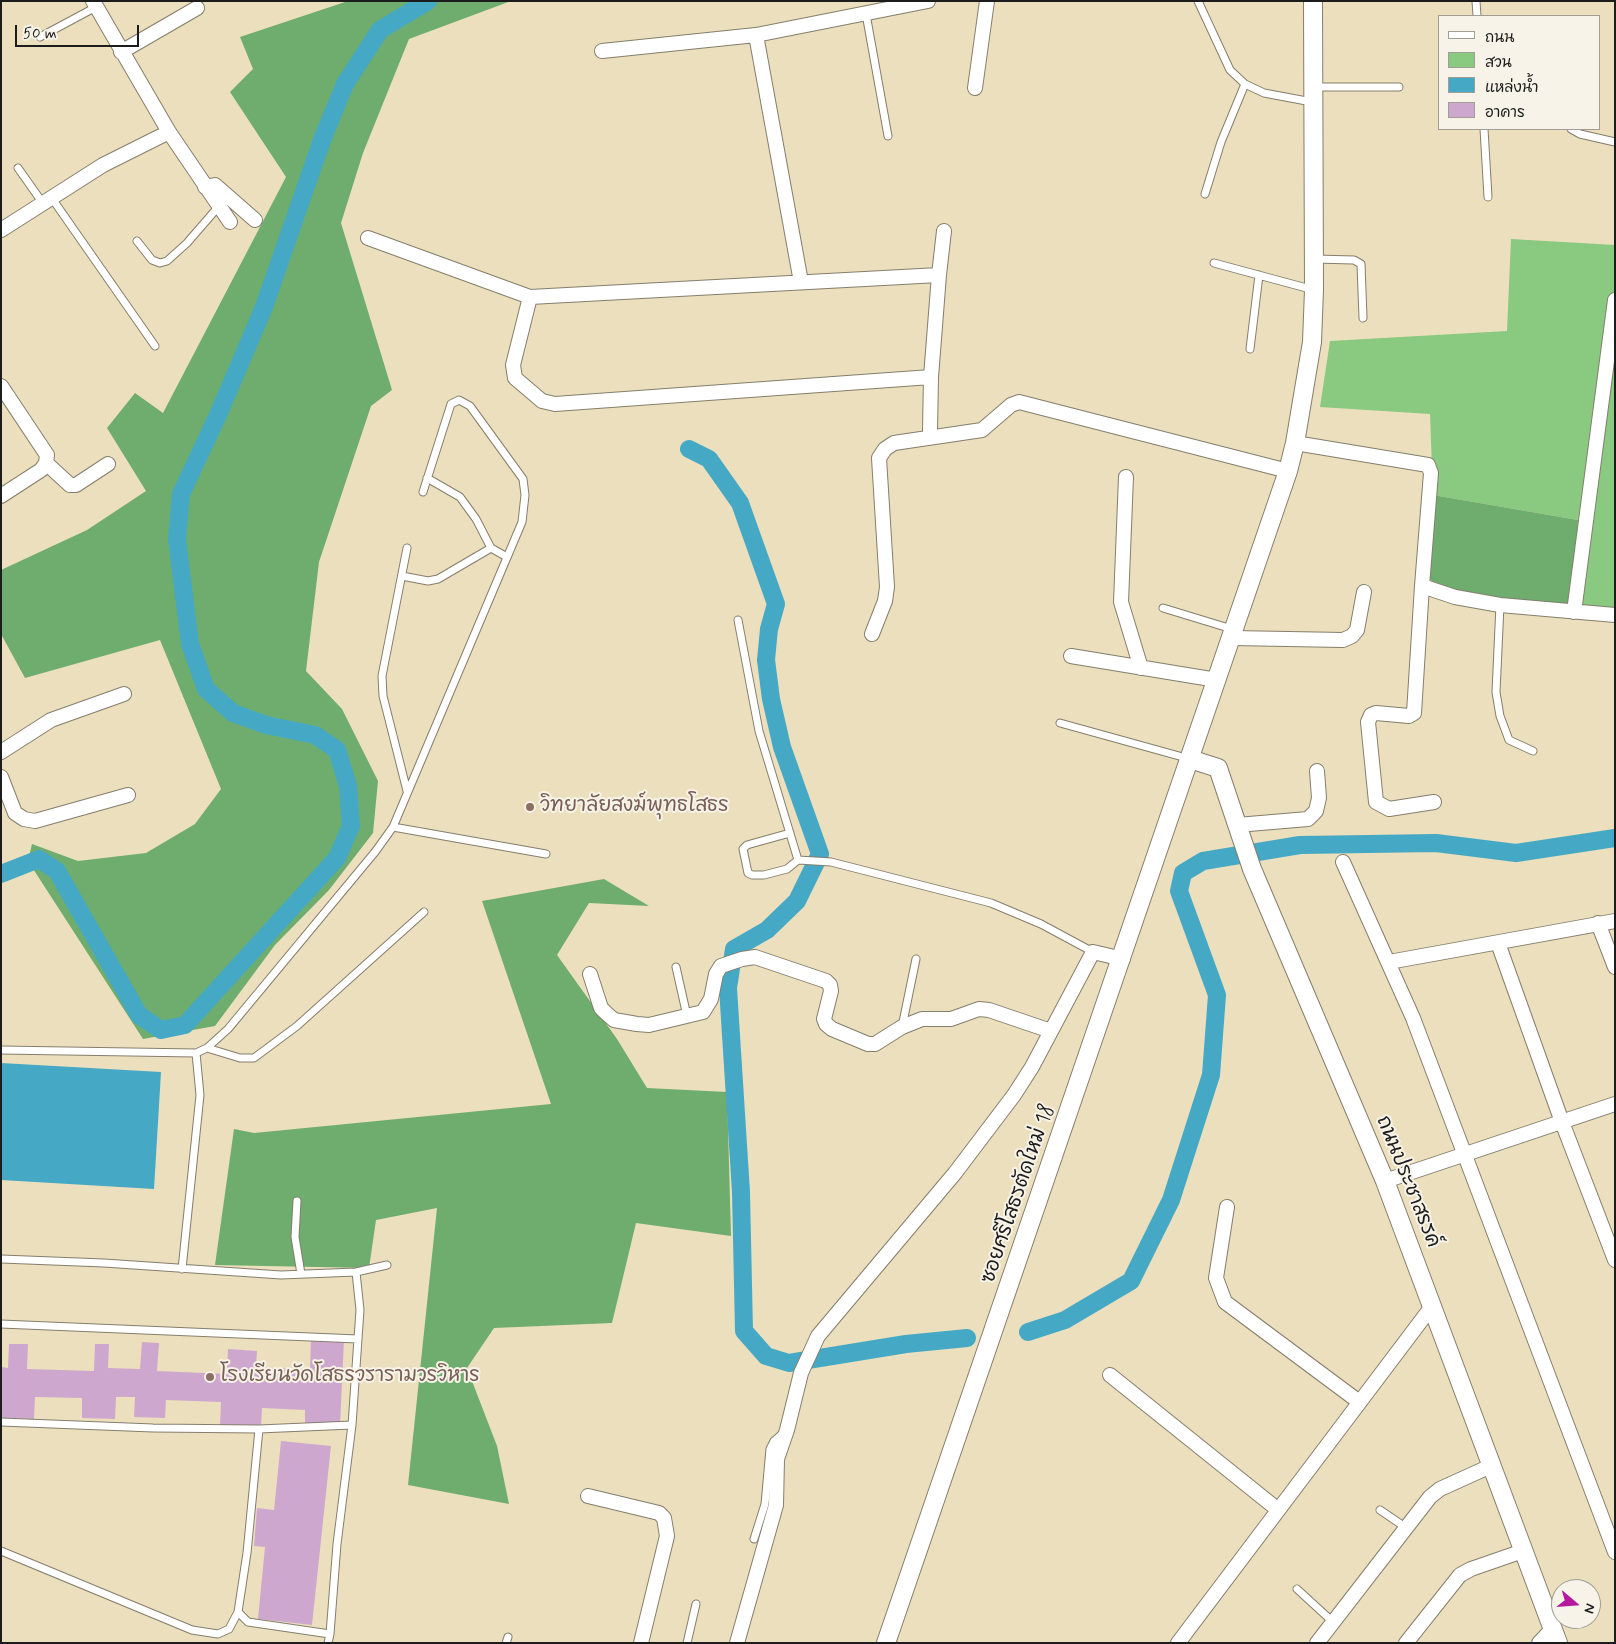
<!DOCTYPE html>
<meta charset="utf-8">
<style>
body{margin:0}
#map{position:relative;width:1616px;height:1644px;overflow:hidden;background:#ecdfbd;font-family:Mynerve,"Playpen Sans Thai",sans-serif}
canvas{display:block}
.frame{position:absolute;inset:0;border:2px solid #1c1c1c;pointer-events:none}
.legend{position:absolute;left:1438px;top:15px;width:162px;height:115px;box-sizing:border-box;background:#f7f3e8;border:1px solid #9f9d96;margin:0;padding:6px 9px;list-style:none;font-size:15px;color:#1c1c1c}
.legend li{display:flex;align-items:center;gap:10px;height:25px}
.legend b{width:25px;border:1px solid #9f9d96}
.north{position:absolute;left:1551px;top:1579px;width:50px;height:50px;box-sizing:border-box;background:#f7f3e8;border:1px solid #9f9d96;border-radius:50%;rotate:108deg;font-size:14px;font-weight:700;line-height:20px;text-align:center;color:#1c1c1c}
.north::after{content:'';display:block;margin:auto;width:18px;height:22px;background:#b5179e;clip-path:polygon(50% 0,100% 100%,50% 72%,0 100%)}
.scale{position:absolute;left:15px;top:25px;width:124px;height:22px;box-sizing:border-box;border:2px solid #1c1c1c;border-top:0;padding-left:6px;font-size:15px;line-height:18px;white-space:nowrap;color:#1c1c1c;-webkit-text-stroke:4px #f7f3e8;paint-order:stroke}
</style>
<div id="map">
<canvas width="1616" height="1644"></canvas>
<div class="frame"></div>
<ul class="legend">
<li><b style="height:6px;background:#fff"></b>ถนน</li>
<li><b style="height:14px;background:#89c980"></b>สวน</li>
<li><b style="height:14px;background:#45a9c5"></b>แหล่งน้ำ</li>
<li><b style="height:14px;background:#cea7cf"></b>อาคาร</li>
</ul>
<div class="north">N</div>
<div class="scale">50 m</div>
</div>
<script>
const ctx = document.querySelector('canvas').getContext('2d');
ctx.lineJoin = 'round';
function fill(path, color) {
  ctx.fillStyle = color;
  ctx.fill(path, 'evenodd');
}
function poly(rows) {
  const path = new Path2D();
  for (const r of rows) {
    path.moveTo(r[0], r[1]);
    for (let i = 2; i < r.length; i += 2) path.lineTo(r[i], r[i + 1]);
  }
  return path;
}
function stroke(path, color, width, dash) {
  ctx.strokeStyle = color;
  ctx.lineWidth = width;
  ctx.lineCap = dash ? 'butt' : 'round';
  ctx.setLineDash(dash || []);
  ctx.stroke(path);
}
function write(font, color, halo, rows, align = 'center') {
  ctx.font = font + ' Mynerve,"Playpen Sans Thai",sans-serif';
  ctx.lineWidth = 4;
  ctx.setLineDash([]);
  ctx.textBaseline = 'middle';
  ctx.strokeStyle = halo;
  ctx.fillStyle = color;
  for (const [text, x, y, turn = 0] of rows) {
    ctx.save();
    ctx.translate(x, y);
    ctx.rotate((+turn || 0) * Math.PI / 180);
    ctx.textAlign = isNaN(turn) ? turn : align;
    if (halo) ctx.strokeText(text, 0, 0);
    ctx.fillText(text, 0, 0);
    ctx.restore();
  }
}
const green = poly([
 [1511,239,1615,245,1615,290,1578,520,1433,495,1430,414,1320,407,1330,341,1507,331],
 [1615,348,1615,610,1582,606]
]);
const forest = poly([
 [348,1,511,1,409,39,363,153,341,223,392,390,371,406,319,562,306,671,342,709,378,781,373,833,329,890,275,945,215,1026,143,1039,28,861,32,844,78,861,146,853,195,824,221,789,160,640,25,678,1,634,1,570,87,530,146,491,107,428,135,393,163,413,286,177,230,92,253,69,240,37],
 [1433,495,1578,520,1572,592,1566,606,1510,602,1441,588,1428,578],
 [604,879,649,906,589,903,557,955,617,1039,647,1088,727,1092,731,1236,636,1223,612,1323,494,1328,467,1368,497,1446,509,1504,408,1485,437,1208,376,1220,369,1268,215,1265,234,1129,254,1133,551,1104,482,901]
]);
const water = poly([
 [1,1063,161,1072,154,1189,1,1180]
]);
const canal = poly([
 [689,449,709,459,740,503,776,604,769,629,766,660,771,699,782,747,820,854,797,901,767,930,734,949,728,988,741,1192,744,1331,766,1356,789,1363,906,1344,967,1338],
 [1,874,39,859,57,871,139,1015,161,1030,185,1025,337,858,351,826,348,786,337,750,315,735,266,725,233,713,206,689,190,644,177,539,181,494,218,415,264,307,322,140,345,84,380,30,428,1],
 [1028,1332,1065,1320,1131,1281,1171,1200,1211,1075,1217,995,1179,891,1183,873,1203,861,1300,845,1436,843,1516,853,1615,838]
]);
const building = poly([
 [311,1339,344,1340,340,1425,305,1423,305,1410,262,1408,261,1427,220,1426,221,1402,166,1400,165,1418,134,1417,135,1397,116,1397,115,1419,82,1418,82,1398,35,1397,34,1419,1,1418,1,1367,8,1368,9,1344,28,1344,27,1369,94,1371,95,1344,109,1344,108,1368,140,1369,142,1342,159,1343,157,1371,227,1374,228,1349,257,1351,256,1367,310,1370],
 [281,1441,331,1446,312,1625,258,1619,265,1547,254,1546,257,1508,274,1510]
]);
const service = poly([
 [1198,1,1230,70,1245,84,1264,93,1312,102],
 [1476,1,1477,16],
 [866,14,888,136],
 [40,37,96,7],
 [1313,87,1399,87],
 [1484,129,1488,197],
 [1571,129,1580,134,1615,142],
 [18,168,42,202],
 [1205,194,1221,142,1245,84],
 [51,197,155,346],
 [137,241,152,260,160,263,167,261,187,243,219,206],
 [1314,259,1354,260,1361,264,1363,318],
 [1214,263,1314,290],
 [1250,349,1259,275],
 [427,478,460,497,476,519,491,548,507,557],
 [402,576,428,581,438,579,491,548],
 [1500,605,1496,692,1500,716,1509,740,1533,751],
 [1163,608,1232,629],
 [738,620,759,731,798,860],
 [1060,723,1190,759],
 [407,791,383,696,382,676,407,548],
 [393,827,546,854],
 [790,833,747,845,743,849,748,873,752,875,764,875,787,869,798,860,831,862,991,903,1041,924,1093,952],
 [676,967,687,1016],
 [902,1027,916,959],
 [207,1048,240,1058,254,1058,297,1026,424,912],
 [1,1050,196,1053,207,1048,228,1029,375,852,393,827,522,522,525,495,523,479,470,406,459,400,451,404,423,492],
 [297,1201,295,1237,301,1274],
 [1,1259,104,1263,281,1275,356,1272,360,1310,352,1425,337,1544,330,1634],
 [182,1269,200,1095,196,1053],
 [356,1272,387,1265],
 [1,1324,358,1339],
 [1,1422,153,1428,259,1429,247,1553,238,1612,248,1622,330,1634,328,1643],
 [259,1429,352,1425],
 [1380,1510,1405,1527],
 [754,1539,765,1504,770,1449,774,1441,783,1433],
 [1,1551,192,1630,218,1634,229,1629,238,1612],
 [1297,1589,1333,1622],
 [506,1643,508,1637],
 [687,1643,696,1604]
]);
const minor = poly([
 [93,1,169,132,230,222],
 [756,35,928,1],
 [602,51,756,35,801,282],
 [121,52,197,8],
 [975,88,987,1],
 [205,187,215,185,255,220],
 [1,230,103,165,169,132],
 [368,238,530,297,939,275,931,377,930,431],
 [939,275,944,231],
 [530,297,513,365,515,378,542,401,555,404,931,377],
 [1,386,47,455,46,463,41,470,1,496],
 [1295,443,1428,465,1431,473,1422,586,1455,597,1500,605,1615,615],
 [46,463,70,485,76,485,108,464],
 [1126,477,1121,602,1141,668],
 [1422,586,1414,713,1409,716,1376,713,1371,715,1368,722,1376,802,1389,809,1434,802],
 [1574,612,1615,300],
 [872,634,885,601,887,587,879,458,885,449,894,443,982,430,1011,405,1019,402,1288,471],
 [1232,638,1343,640,1352,636,1357,630,1364,592],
 [1071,656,1217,680],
 [1,752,51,720,124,694],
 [1,777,15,813,24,819,35,821,128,795],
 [1237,825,1308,819,1316,811,1319,798,1317,771],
 [1343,862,1413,1018,1615,1552],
 [1598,923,1615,967],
 [1498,943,1562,1122,1615,1260],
 [1389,962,1615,921],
 [590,974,601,1008,606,1013,614,1020,637,1024,649,1025,703,1012,711,999,716,974,721,966,742,959,755,957,826,981,830,985,831,991,824,1019,826,1024,832,1029,868,1044,875,1044,902,1027,922,1019,951,1019,979,1009,989,1010,1051,1031],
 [1385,1181,1615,1104],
 [1227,1207,1216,1278,1225,1302,1358,1401],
 [1110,1375,1277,1509],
 [588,1496,659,1513,664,1518,667,1536,641,1643],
 [737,1643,776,1505,777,1459,787,1430,801,1373,818,1336,955,1173,1014,1095,1032,1067,1093,952,1123,959],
 [1178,1643,1433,1305],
 [1317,1643,1430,1497,1440,1489,1493,1465],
 [1406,1643,1460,1575,1471,1569,1523,1551],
 [1539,1643,1553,1628]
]);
const tertiary = poly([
 [1190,759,1218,768,1252,869,1385,1181,1558,1643],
 [886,1643,1288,471,1295,443,1312,342,1314,290,1313,1]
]);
const markers = [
 [530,807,5,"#8d6e63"],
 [210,1377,5,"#8d6e63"]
];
const educationNames = [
 ["วิทยาลัยสงฆ์พุทธโสธร",540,807],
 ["โรงเรียนวัดโสธรวรารามวรวิหาร",220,1377]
];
const streetNames = [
 ["ถนนประชาสรรค์",1407,1182,68],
 ["ซอยศรีโสธรตัดใหม่ 18",1019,1194,-71]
];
fill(green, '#89c980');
fill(forest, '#6ead6e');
fill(water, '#45a9c5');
stroke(canal, '#45a9c5', 18);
fill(building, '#cea7cf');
stroke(service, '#847e6c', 9);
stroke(minor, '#847e6c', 16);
stroke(tertiary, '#847e6c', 20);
stroke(service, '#fff', 7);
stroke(minor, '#fff', 14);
stroke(tertiary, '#fff', 18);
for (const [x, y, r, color] of markers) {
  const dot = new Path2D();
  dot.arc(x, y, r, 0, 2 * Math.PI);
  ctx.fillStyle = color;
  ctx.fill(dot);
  stroke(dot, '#f7f3e8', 2);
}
write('20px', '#785e54', '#f7f3e8', educationNames, 'left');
write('20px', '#1c1c1c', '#f7f3e8', streetNames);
</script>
